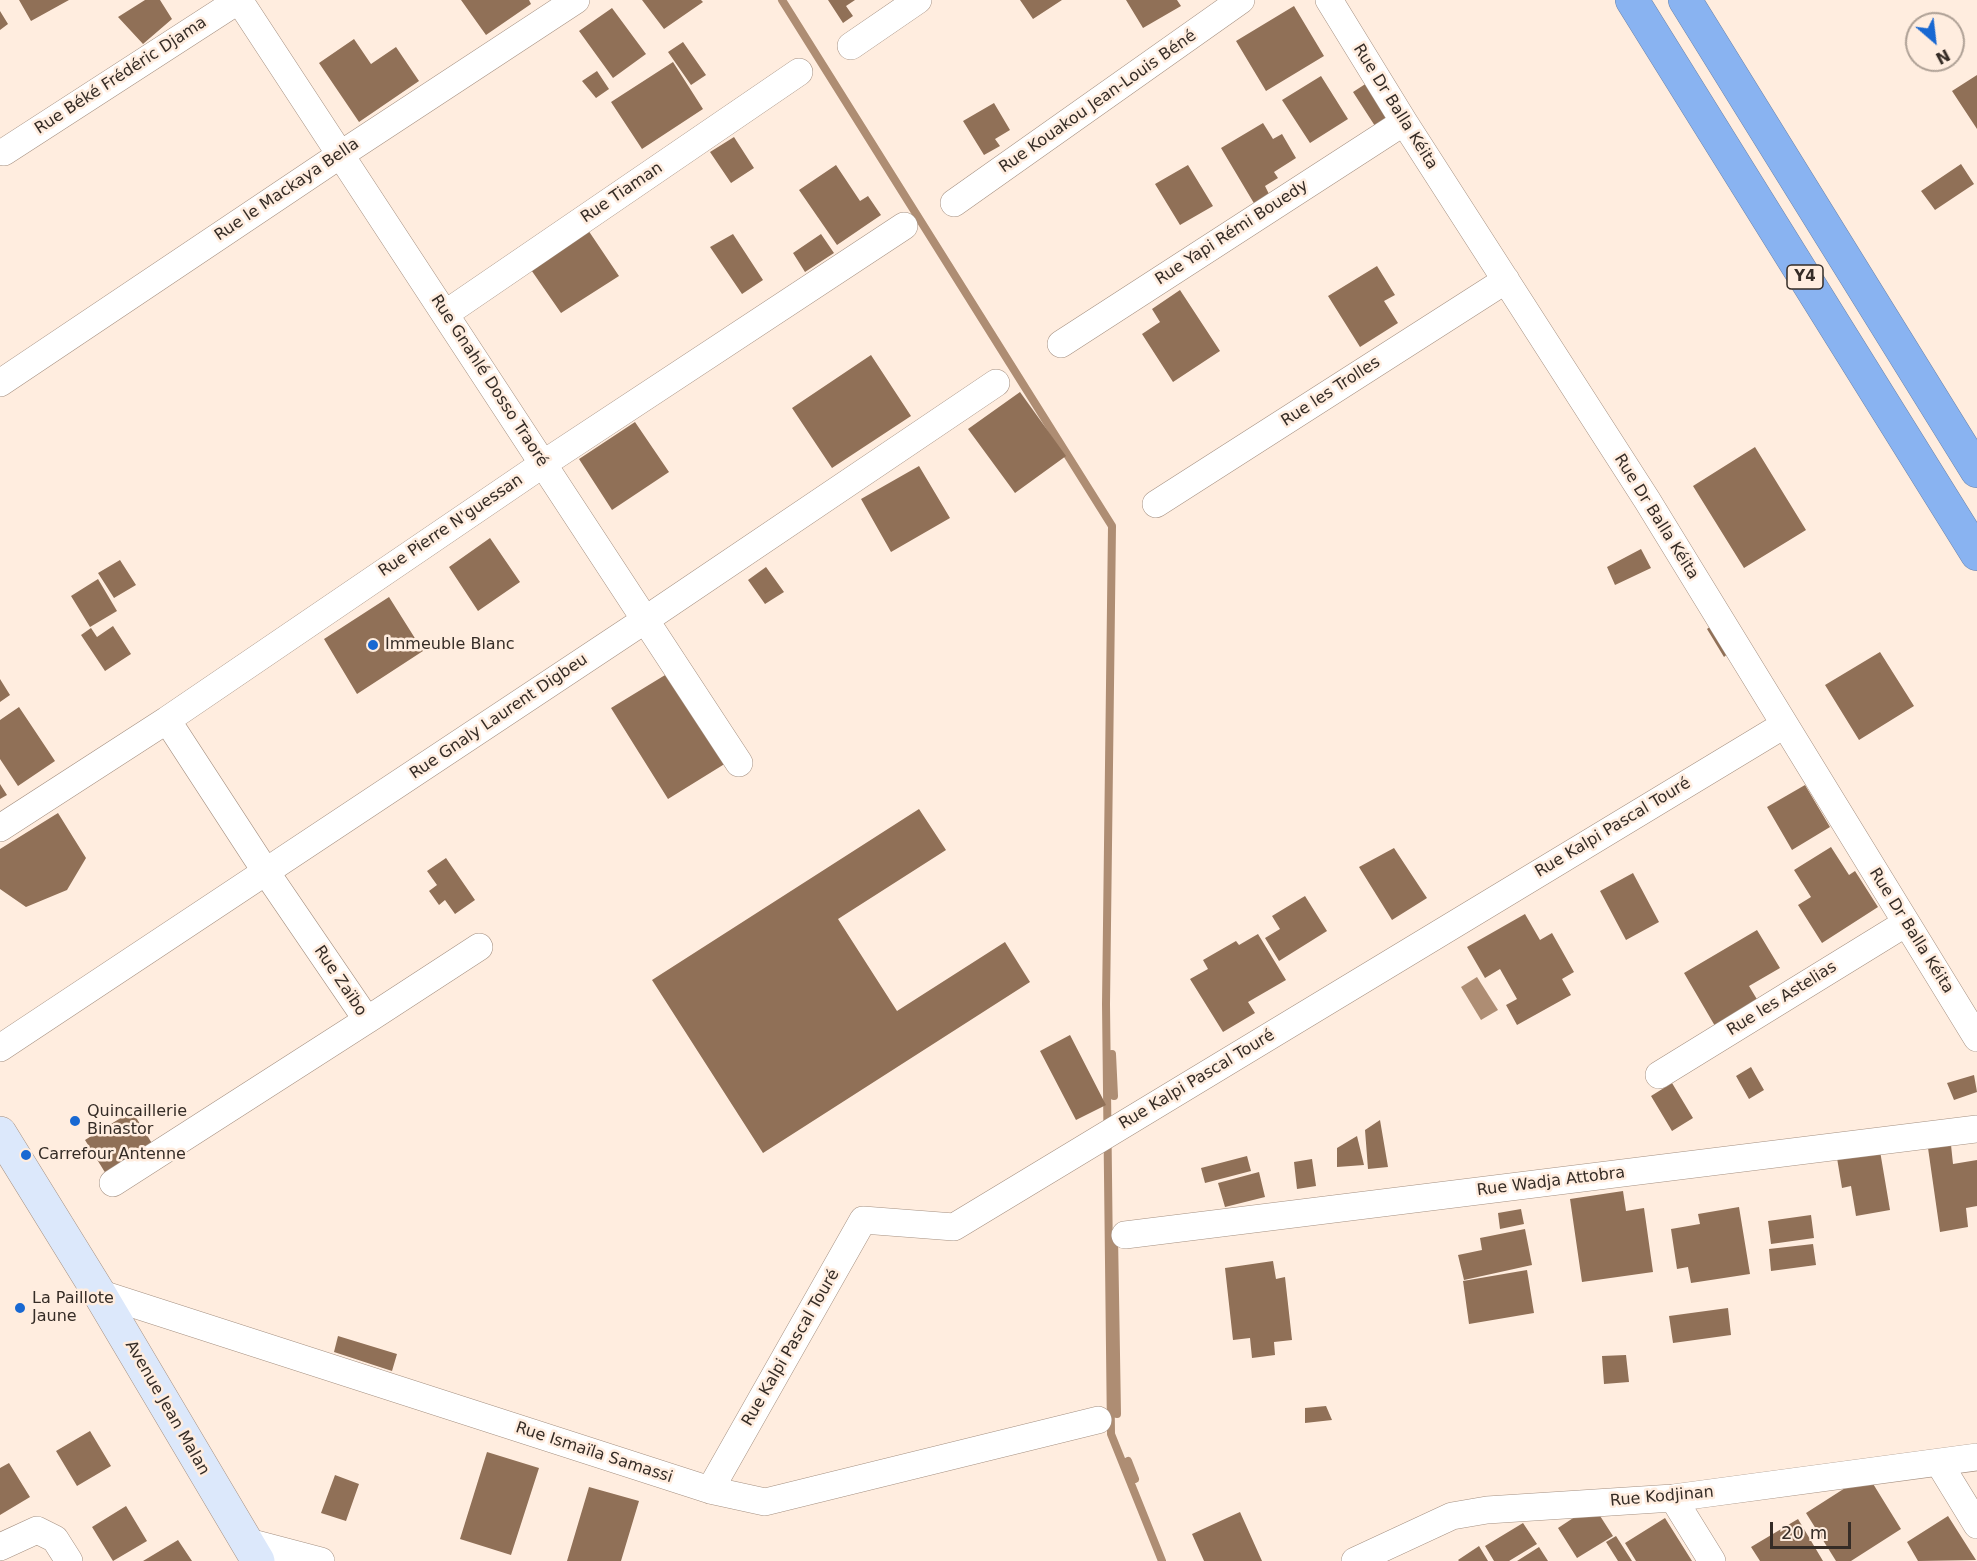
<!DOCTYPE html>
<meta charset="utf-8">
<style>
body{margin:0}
#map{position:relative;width:1977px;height:1561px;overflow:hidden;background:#ffeddf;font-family:"DejaVu Sans",sans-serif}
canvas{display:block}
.north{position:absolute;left:1905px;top:12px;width:60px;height:60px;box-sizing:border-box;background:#ffeddf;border:2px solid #aea095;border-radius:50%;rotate:152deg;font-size:16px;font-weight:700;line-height:24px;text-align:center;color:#352c26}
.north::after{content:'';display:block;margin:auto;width:21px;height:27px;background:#1868d2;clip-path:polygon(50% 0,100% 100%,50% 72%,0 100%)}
.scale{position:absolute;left:1770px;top:1522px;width:81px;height:27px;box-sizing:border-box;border:3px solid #352c26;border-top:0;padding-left:8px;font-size:18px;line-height:21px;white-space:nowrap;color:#352c26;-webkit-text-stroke:4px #ffeddf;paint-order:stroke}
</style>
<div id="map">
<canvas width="1977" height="1561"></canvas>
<div class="north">N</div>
<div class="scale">20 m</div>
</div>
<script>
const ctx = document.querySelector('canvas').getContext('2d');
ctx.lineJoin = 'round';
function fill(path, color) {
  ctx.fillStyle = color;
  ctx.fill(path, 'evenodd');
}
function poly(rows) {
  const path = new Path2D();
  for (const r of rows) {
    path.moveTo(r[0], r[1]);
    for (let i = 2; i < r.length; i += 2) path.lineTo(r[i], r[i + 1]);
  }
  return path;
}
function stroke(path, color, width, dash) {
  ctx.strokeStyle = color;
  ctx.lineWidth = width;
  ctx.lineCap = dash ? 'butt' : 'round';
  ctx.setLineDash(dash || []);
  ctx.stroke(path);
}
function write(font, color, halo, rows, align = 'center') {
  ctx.font = font + ' "DejaVu Sans",sans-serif';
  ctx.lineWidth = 5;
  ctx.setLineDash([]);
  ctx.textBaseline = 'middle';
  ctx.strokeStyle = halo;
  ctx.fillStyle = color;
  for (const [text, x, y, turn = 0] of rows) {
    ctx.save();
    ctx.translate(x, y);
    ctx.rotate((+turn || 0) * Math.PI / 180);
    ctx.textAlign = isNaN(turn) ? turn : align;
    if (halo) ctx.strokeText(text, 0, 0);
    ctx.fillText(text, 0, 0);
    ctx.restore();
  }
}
const water = poly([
 [1477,977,1498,1010,1481,1020,1461,987]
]);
const stream = poly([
 [782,0,1112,526,1106,1004,1111,1434,1162,1561],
 [1112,1054,1114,1096],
 [1114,1235,1117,1414],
 [1128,1461,1135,1479]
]);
const building = poly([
 [19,0,69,0,31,21],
 [145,0,160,0,172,19,143,44,118,17],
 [461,0,529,0,531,4,486,35],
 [642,0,701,0,703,2,664,29],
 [828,0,855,0,846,6,853,16,843,23],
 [1020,0,1062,0,1033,19],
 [1126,0,1177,0,1181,6,1143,28],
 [1294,6,1324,56,1266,91,1236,41],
 [612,8,646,54,613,78,579,31],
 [0,11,8,24,0,30],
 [354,39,371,64,396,47,419,81,359,122,319,63],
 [683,42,706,75,691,85,668,52],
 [673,62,703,109,642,149,611,102],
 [597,71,609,89,596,98,582,81],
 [1977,75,1977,129,1952,91],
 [1321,76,1348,119,1310,143,1282,100],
 [1370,81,1391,115,1375,126,1353,92],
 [994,103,1010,130,995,139,1000,146,984,155,963,121],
 [1263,123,1273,139,1282,134,1296,158,1274,172,1278,178,1265,186,1270,196,1255,205,1221,148],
 [734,137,754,168,731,183,710,152],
 [1961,164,1974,184,1935,210,1921,191],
 [836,165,860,201,868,196,881,215,837,245,799,190],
 [1188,165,1213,206,1180,225,1155,184],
 [586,227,619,276,561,313,527,264],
 [733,234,763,280,742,294,710,247],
 [821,234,834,253,805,272,793,253],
 [1377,266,1395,295,1384,301,1398,323,1360,347,1328,296],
 [1180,290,1220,351,1173,382,1142,334,1160,322,1152,309],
 [871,355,911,416,832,468,792,408],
 [1020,392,1066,456,1015,493,968,429],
 [635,422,669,472,612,510,579,459],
 [1755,447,1806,530,1744,568,1693,486],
 [919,466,950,518,891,552,861,499],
 [490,538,520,582,478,611,449,567],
 [1641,549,1651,568,1615,585,1607,567],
 [120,560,136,585,114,598,98,573],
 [766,567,784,592,765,604,748,580],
 [98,579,117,611,90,627,71,596],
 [389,597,423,651,357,694,324,639],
 [1716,622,1732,650,1724,657,1707,629],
 [113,626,131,654,105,671,81,635,91,628,97,637],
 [1880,652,1914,706,1859,740,1825,685],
 [675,669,731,760,668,799,611,708],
 [0,679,10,695,0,702],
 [19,707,55,761,18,786,0,759,0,720],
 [0,784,7,795,0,799],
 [1805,785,1830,827,1792,850,1767,807],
 [919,809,946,850,838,919,897,1011,1005,942,1030,982,763,1153,652,980],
 [58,813,86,858,67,890,26,907,0,889,0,849],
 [1831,847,1849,875,1855,871,1878,907,1822,943,1798,905,1811,897,1794,870],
 [1394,848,1427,898,1392,920,1359,867],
 [446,858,475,900,455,914,445,900,439,905,429,891,437,885,427,871],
 [1633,873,1659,922,1626,940,1600,891],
 [1305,896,1327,931,1279,961,1265,938,1280,929,1272,916],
 [1525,914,1540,940,1552,933,1574,972,1562,979,1571,995,1517,1025,1506,1005,1517,999,1500,969,1485,978,1467,947],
 [1757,930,1780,968,1749,986,1758,1001,1715,1026,1684,973],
 [1258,934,1286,980,1248,1002,1255,1013,1223,1032,1190,979,1208,969,1203,960,1236,941,1239,945],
 [1070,1035,1106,1105,1076,1120,1040,1051],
 [1751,1067,1764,1090,1749,1099,1736,1076],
 [1974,1075,1977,1092,1954,1100,1947,1083],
 [1672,1083,1693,1118,1672,1131,1651,1096],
 [132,1111,153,1145,106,1174,85,1140],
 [1380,1120,1388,1167,1368,1169,1365,1130],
 [1357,1136,1364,1165,1337,1167,1337,1148],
 [1951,1145,1953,1164,1977,1160,1977,1206,1966,1208,1968,1227,1940,1232,1928,1148],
 [1880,1151,1890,1210,1856,1216,1851,1186,1842,1188,1837,1158],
 [1247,1156,1251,1171,1205,1183,1201,1168],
 [1312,1159,1316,1186,1297,1189,1294,1162],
 [1259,1172,1265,1197,1225,1207,1218,1183],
 [1623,1191,1626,1211,1644,1208,1653,1272,1582,1282,1570,1199],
 [1739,1207,1750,1274,1691,1283,1688,1267,1677,1269,1671,1229,1700,1224,1698,1214],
 [1521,1209,1524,1224,1500,1229,1498,1213],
 [1811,1215,1814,1238,1771,1244,1768,1221],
 [1525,1229,1532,1265,1464,1280,1458,1255,1482,1250,1480,1238],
 [1813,1244,1816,1265,1771,1271,1769,1249],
 [1273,1261,1276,1279,1285,1277,1292,1340,1274,1342,1275,1355,1252,1358,1250,1338,1233,1340,1225,1268],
 [1527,1270,1534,1313,1469,1324,1463,1281],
 [1728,1308,1731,1335,1673,1343,1669,1316],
 [338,1336,397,1354,392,1371,334,1352],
 [1626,1355,1629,1382,1604,1384,1602,1356],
 [1326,1406,1332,1420,1305,1423,1305,1408],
 [90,1431,111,1466,77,1486,56,1451],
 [487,1452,539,1468,511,1555,460,1539],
 [9,1463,30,1497,0,1515,0,1468],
 [1867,1474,1901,1529,1851,1561,1836,1561,1806,1513],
 [335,1475,359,1484,346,1521,321,1513],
 [589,1487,639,1501,621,1561,567,1561],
 [1593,1505,1613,1536,1577,1558,1558,1528],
 [126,1506,147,1541,113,1561,92,1527],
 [1240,1512,1262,1561,1204,1561,1192,1534],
 [1948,1516,1976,1560,1918,1561,1907,1542],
 [1665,1518,1692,1561,1636,1561,1625,1543],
 [1798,1519,1823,1561,1760,1561,1751,1547],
 [1523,1523,1537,1544,1509,1561,1494,1561,1485,1546],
 [1616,1536,1632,1561,1618,1561,1606,1542],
 [178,1540,192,1561,143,1561],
 [1479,1546,1488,1561,1459,1561,1458,1560],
 [1539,1547,1548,1561,1517,1561]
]);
const street = poly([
 [239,0,739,763],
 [1329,0,1404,122,1647,500,1977,1038],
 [851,46,918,0],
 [4,152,239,0],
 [954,203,1241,0],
 [445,314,799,72],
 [1061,344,1404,122],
 [0,383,340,155,576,0],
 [1156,504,1506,280],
 [0,828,167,720,543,464,904,226],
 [367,1020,479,947],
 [0,1048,645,620,996,383],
 [1659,1075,1906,923],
 [113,1183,367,1020,266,872,167,720],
 [1125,1235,1977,1129],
 [99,1293,710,1490,765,1502,1098,1420],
 [1939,1463,1977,1525],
 [710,1490,863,1220,954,1227,1784,725],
 [1673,1498,1712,1561],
 [245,1541,321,1561],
 [0,1547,37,1530,55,1539,69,1561],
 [1355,1561,1452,1516,1487,1510,1673,1498,1977,1457]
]);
const secondary = poly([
 [0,1133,99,1293,258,1561]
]);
const highway = poly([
 [1632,0,1977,554],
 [1685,0,1977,471]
]);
const markers = [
 [373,645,6,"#1868d2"],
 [75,1121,6,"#1868d2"],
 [26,1155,6,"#1868d2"],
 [20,1308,6,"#1868d2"]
];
const shields = [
 [1805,277,36]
];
const shieldNames = [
 ["Y4",1805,277]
];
const streetNames = [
 ["Rue Béké Frédéric Djama",121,76,-33],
 ["Rue Kouakou Jean-Louis Béné",1098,102,-35],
 ["Rue Dr Balla Kéita",1395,107,58],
 ["Rue le Mackaya Bella",287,190,-34],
 ["Rue Tiaman",622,193,-34],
 ["Rue Yapi Rémi Bouedy",1232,233,-33],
 ["Rue Gnahlé Dosso Traoré",489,381,57],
 ["Rue les Trolles",1331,392,-33],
 ["Rue Dr Balla Kéita",1656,517,58],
 ["Rue Pierre N'guessan",451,526,-34],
 ["Rue Gnaly Laurent Digbeu",499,717,-34],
 ["Rue Kalpi Pascal Touré",1613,828,-31],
 ["Rue Dr Balla Kéita",1911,931,58],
 ["Rue Zaïbo",340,981,56],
 ["Rue les Astelias",1782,999,-32],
 ["Rue Kalpi Pascal Touré",1197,1080,-31],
 ["Rue Wadja Attobra",1551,1182,-7],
 ["Rue Kalpi Pascal Touré",791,1348,-60],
 ["Avenue Jean Malan",167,1408,60],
 ["Rue Ismaïla Samassi",594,1453,18],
 ["Rue Kodjinan",1662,1497,-5]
];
const poiNames = [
 ["Immeuble Blanc",385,645],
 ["Quincaillerie",87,1112],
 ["Binastor",87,1130],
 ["Carrefour Antenne",38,1155],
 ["La Paillote",32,1299],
 ["Jaune",32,1317]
];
fill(water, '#ae8d73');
stroke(stream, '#ae8d73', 8);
fill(building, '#907057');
stroke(street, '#a59081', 28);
stroke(secondary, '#a59081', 34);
stroke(highway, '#6c84aa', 34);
stroke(street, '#fff', 27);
stroke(secondary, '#dce8fb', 33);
stroke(highway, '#89b3f1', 33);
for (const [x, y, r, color] of markers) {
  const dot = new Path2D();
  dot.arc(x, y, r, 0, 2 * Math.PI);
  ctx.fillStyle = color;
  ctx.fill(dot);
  stroke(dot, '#ffeddf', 2);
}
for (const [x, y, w] of shields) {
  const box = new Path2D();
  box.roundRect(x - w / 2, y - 12, w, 24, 4.5);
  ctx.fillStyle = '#ffeddf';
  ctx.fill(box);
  stroke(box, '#352c26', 1.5);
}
write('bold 15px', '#352c26', null, shieldNames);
write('16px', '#352c26', '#ffeddf', streetNames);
write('16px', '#352c26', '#ffeddf', poiNames, 'left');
</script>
